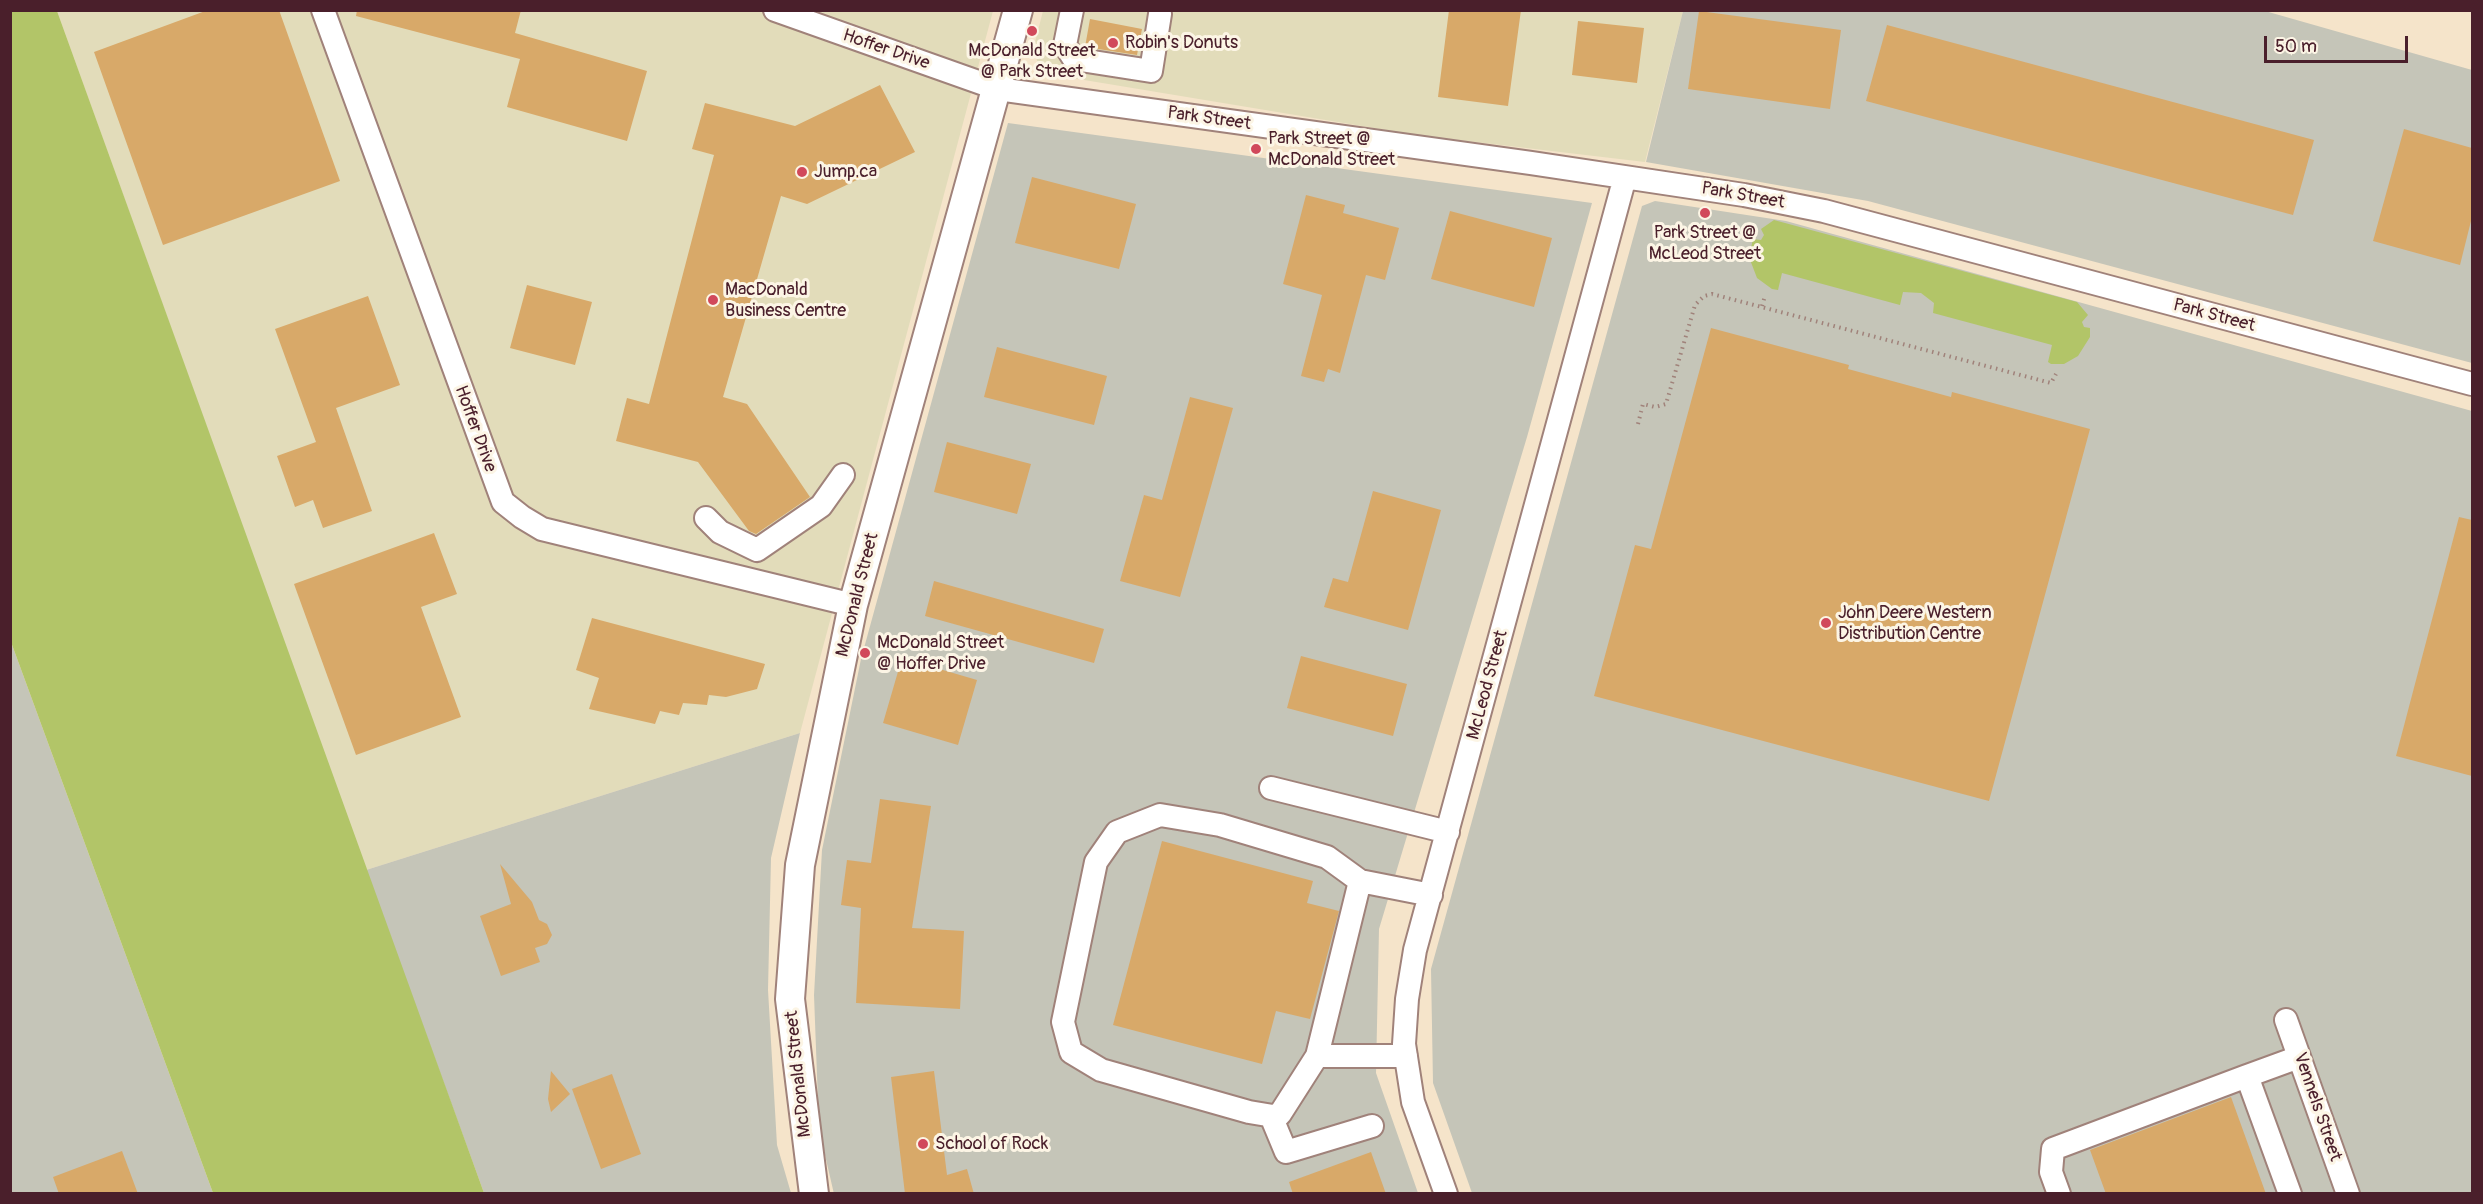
<!DOCTYPE html>
<style>
body{margin:0}
#map{position:relative;width:2483px;height:1204px;overflow:hidden;background:#f5e4ca;font-family:Pangolin,sans-serif}
canvas{display:block}
.frame{position:absolute;inset:0;border:12px solid #4a1f2b;pointer-events:none}
.scale{position:absolute;left:2264px;top:36px;width:144px;height:27px;box-sizing:border-box;border:3px solid #4a1f2b;border-top:0;padding-left:8px;font-size:18px;line-height:21px;white-space:nowrap;color:#4a1f2b;-webkit-text-stroke:4px #fcf5e5;paint-order:stroke}
</style>
<div id="map">
<canvas width="2483" height="1204"></canvas>
<div class="frame"></div>
<div class="scale">50 m</div>
</div>
<script>
const ctx = document.querySelector('canvas').getContext('2d');
ctx.lineJoin = 'round';
function fill(path, color) {
  ctx.fillStyle = color;
  ctx.fill(path, 'evenodd');
}
function poly(rows) {
  const path = new Path2D();
  for (const r of rows) {
    path.moveTo(r[0], r[1]);
    for (let i = 2; i < r.length; i += 2) path.lineTo(r[i], r[i + 1]);
  }
  return path;
}
function stroke(path, color, width, dash) {
  ctx.strokeStyle = color;
  ctx.lineWidth = width;
  ctx.lineCap = dash ? 'butt' : 'round';
  ctx.setLineDash(dash || []);
  ctx.stroke(path);
}
function write(font, color, halo, rows, align = 'center') {
  ctx.font = font + ' Pangolin,sans-serif';
  ctx.lineWidth = 6;
  ctx.setLineDash([]);
  ctx.textBaseline = 'middle';
  ctx.strokeStyle = halo;
  ctx.fillStyle = color;
  for (const [text, x, y, turn = 0] of rows) {
    ctx.save();
    ctx.translate(x, y);
    ctx.rotate((+turn || 0) * Math.PI / 180);
    ctx.textAlign = isNaN(turn) ? turn : align;
    if (halo) ctx.strokeText(text, 0, 0);
    ctx.fillText(text, 0, 0);
    ctx.restore();
  }
}
const built = poly([
 [57,11,993,11,800,733,366,870],
 [1043,11,1683,11,1645,162,1416,135,1042,73,1033,50]
]);
const industrial = poly([
 [1683,11,2265,11,2472,70,2472,363,1868,201,1646,162],
 [1008,123,1592,203,1527,437,1379,929,1376,1073,1418,1193,834,1194,819,1129,814,995,822,850,861,659],
 [1655,201,1786,221,2472,411,2472,1193,1472,1193,1433,1083,1431,969,1642,206],
 [11,642,213,1193,11,1193],
 [800,733,771,858,768,990,777,1145,791,1193,484,1193,366,870]
]);
const green = poly([
 [11,10,57,11,484,1193,213,1193,11,642],
 [1774,220,2077,302,2088,315,2082,322,2084,327,2090,328,2090,337,2078,356,2064,364,2051,364,2048,362,2052,345,1933,313,1934,303,1921,293,1903,292,1900,305,1782,273,1778,290,1772,289,1757,278,1749,257,1753,239,1761,240,1764,235,1761,229]
]);
const building = poly([
 [208,10,279,10,340,181,163,245,94,52],
 [357,10,521,10,515,33,647,71,627,141,507,107,520,59,356,16],
 [1449,10,1521,10,1508,106,1438,97],
 [1699,11,1841,30,1830,109,1688,89],
 [1090,19,1142,29,1137,55,1085,47],
 [1578,21,1644,28,1637,83,1572,75],
 [1887,25,2314,140,2293,215,1866,101],
 [880,85,915,152,807,204,781,196,723,397,747,404,810,497,756,534,749,531,698,462,616,441,627,398,649,404,714,155,692,149,705,103,795,126],
 [2404,129,2472,148,2472,217,2460,265,2373,241],
 [1032,177,1136,204,1119,269,1015,243],
 [1306,195,1345,205,1343,213,1399,228,1385,280,1366,275,1340,373,1328,369,1324,382,1301,376,1322,295,1283,284],
 [1450,211,1552,238,1534,307,1431,279],
 [527,285,592,302,575,365,510,348],
 [368,296,400,385,336,408,372,511,323,528,313,500,295,507,277,456,316,442,275,329],
 [1711,328,1849,365,1848,369,1951,397,1952,392,2090,429,1989,801,1594,696,1635,545,1651,549],
 [997,347,1107,376,1094,425,984,397],
 [1190,397,1233,408,1180,597,1120,581,1144,495,1162,500],
 [947,442,1031,464,1017,514,934,492],
 [1373,491,1441,510,1408,630,1324,607,1333,578,1348,582],
 [2459,517,2472,520,2472,776,2396,756],
 [434,533,457,594,421,607,461,717,356,755,294,584],
 [934,581,1104,629,1094,663,925,616],
 [592,618,765,664,757,689,726,697,709,695,707,705,683,703,679,715,660,711,655,724,589,709,599,678,576,670],
 [1301,656,1407,684,1393,736,1287,708],
 [902,658,977,680,958,745,883,723],
 [880,799,931,806,912,928,964,931,960,1009,856,1003,861,908,841,905,847,860,871,863],
 [1162,841,1313,881,1307,903,1339,911,1310,1019,1276,1011,1262,1064,1113,1025],
 [500,864,532,902,539,920,547,924,552,935,547,944,535,948,540,962,501,976,480,916,511,904],
 [551,1071,570,1094,551,1112,548,1099],
 [934,1071,947,1175,967,1169,974,1194,905,1194,891,1077],
 [612,1074,641,1154,601,1169,572,1089],
 [2231,1097,2266,1194,2106,1194,2090,1150],
 [122,1151,138,1194,59,1194,53,1177],
 [1371,1152,1386,1194,1293,1194,1289,1182]
]);
const path = poly([
 [1762,306,1765,296],
 [1638,424,1643,404,1655,407,1666,404,1695,305,1704,296,1712,294,2051,383,2056,374]
]);
const minor = poly([
 [323,10,503,502,522,517,542,529,853,605],
 [775,10,998,89,1531,163,1744,195,1824,211,2472,384],
 [1072,10,1065,45,1074,59,1151,71,1160,14],
 [706,518,720,532,757,550,821,506,843,475],
 [1271,788,1448,832],
 [2286,1020,2348,1194],
 [1317,1056,1280,1114,1273,1116,1249,1112,1101,1070,1071,1052,1063,1022,1096,862,1117,832,1160,815,1220,825,1327,857,1360,881],
 [1406,1056,1317,1056,1360,881,1431,895],
 [2247,1076,2299,1057],
 [1271,1116,1286,1152,1372,1126],
 [1446,1194,1413,1102,1404,1044,1407,999,1415,950,1625,177],
 [2059,1194,2051,1172,2053,1149,2247,1076,2290,1194]
]);
const major = poly([
 [814,1194,790,999,800,865,853,605,1018,10]
]);
const markers = [
 [1032,31,6,"#d1495b"],
 [1113,43,6,"#d1495b"],
 [1256,149,6,"#d1495b"],
 [802,172,6,"#d1495b"],
 [1705,213,6,"#d1495b"],
 [713,300,6,"#d1495b"],
 [1826,623,6,"#d1495b"],
 [865,653,6,"#d1495b"],
 [923,1144,6,"#d1495b"]
];
const poiNames = [
 ["Robin's Donuts",1125,43],
 ["McDonald Street",1032,51,"center"],
 ["@ Park Street",1032,72,"center"],
 ["Park Street @",1268,139],
 ["McDonald Street",1268,160],
 ["Jump.ca",814,172],
 ["Park Street @",1705,233,"center"],
 ["McLeod Street",1705,254,"center"],
 ["MacDonald",725,290],
 ["Business Centre",725,311],
 ["John Deere Western",1838,613],
 ["Distribution Centre",1838,634],
 ["McDonald Street",877,643],
 ["@ Hoffer Drive",877,664],
 ["School of Rock",935,1144]
];
const streetNames = [
 ["Hoffer Drive",886,50,19],
 ["Park Street",1209,119,8],
 ["Park Street",1743,196,10],
 ["Park Street",2214,316,15],
 ["Hoffer Drive",475,429,70],
 ["McDonald Street",858,595,-76],
 ["McLeod Street",1488,685,-75],
 ["McDonald Street",799,1074,-96],
 ["Vennels Street",2317,1107,71]
];
fill(built, '#e2dcba');
fill(industrial, '#c5c5b8');
fill(green, '#b2c568');
fill(building, '#d8a969');
stroke(minor, '#a0827a', 26);
stroke(major, '#a0827a', 32);
stroke(path, '#a0827a', 4, [1.5, 4.5]);
stroke(minor, '#fff', 22);
stroke(major, '#fff', 28);
for (const [x, y, r, color] of markers) {
  const dot = new Path2D();
  dot.arc(x, y, r, 0, 2 * Math.PI);
  ctx.fillStyle = color;
  ctx.fill(dot);
  stroke(dot, '#fcf5e5', 2);
}
write('18px', '#4a1f2b', '#fcf5e5', poiNames, 'left');
write('18px', '#4a1f2b', '#fcf5e5', streetNames);
</script>
